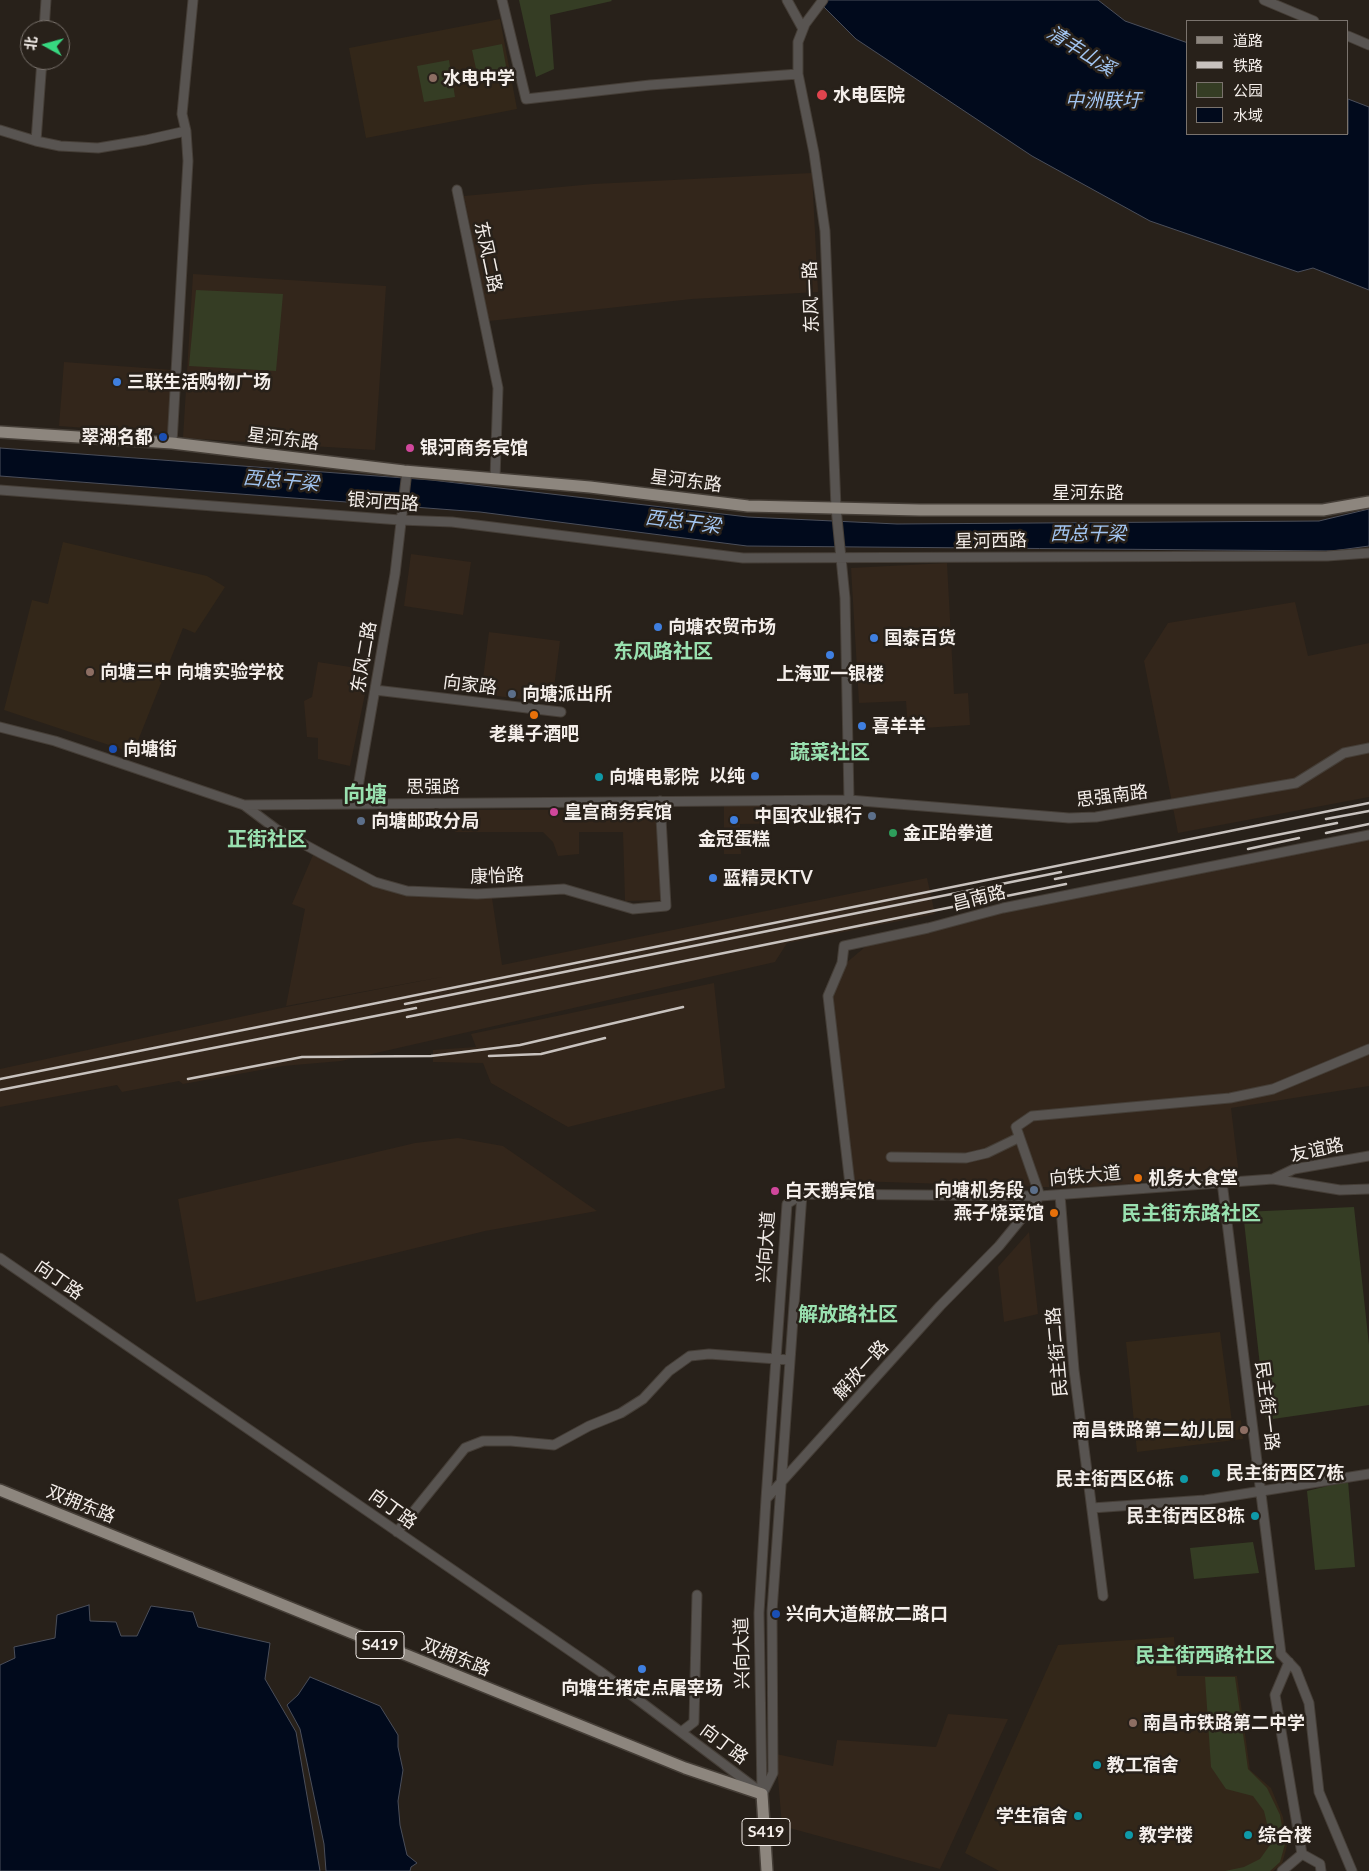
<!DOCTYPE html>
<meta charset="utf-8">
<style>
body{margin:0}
#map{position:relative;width:1369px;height:1871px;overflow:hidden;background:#28211a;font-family:Lato,"Noto Sans SC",sans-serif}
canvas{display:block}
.legend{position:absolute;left:1186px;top:20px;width:162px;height:115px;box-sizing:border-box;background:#28211a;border:1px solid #7a736d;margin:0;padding:6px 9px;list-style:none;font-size:15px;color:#f4eeea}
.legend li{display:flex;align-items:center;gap:10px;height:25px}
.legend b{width:25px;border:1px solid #7a736d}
.north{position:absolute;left:20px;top:20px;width:50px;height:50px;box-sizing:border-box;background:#28211a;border:1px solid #7a736d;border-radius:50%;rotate:277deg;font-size:14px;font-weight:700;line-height:20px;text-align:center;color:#f4eeea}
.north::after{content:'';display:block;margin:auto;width:18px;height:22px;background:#37d880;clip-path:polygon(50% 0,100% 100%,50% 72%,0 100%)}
</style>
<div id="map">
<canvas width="1369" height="1871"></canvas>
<ul class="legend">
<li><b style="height:6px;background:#8d867e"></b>道路</li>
<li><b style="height:6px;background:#c8c2be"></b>铁路</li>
<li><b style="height:14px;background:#353d24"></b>公园</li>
<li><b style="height:14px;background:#010a1c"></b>水域</li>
</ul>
<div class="north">北</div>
</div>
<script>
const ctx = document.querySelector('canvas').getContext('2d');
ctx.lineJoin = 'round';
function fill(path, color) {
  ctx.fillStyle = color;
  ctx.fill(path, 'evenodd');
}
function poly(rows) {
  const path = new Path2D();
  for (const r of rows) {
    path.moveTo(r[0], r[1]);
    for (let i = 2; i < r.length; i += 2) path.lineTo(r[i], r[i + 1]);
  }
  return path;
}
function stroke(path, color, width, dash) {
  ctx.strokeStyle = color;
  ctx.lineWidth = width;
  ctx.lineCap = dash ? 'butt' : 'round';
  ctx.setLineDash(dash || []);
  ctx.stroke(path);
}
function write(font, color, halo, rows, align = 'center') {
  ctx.font = font + ' Lato,"Noto Sans SC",sans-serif';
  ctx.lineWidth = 5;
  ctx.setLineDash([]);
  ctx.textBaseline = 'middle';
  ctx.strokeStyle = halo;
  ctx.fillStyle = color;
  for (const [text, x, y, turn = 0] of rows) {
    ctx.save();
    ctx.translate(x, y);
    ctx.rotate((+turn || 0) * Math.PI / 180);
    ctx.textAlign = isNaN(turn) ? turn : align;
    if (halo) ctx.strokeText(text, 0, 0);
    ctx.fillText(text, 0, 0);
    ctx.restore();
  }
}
const built = poly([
 [812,173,818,292,692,299,489,321,464,196,593,184],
 [193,274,386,286,375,450,183,438],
 [64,362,173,370,168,434,59,426],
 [411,554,471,562,463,615,404,606],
 [947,563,954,694,968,693,970,725,908,729,906,701,859,703,851,568],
 [1295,602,1308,656,1369,643,1369,797,1178,833,1144,661,1168,623],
 [489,632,560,641,552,703,481,694],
 [318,662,370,670,350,766,318,759,318,738,307,737,304,701,312,697],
 [818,803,819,823,740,824,741,854,724,854,724,805],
 [455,810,656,810,661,900,625,901,623,832,579,832,579,854,558,856,553,842,543,832,455,832],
 [1369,835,1369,1086,1231,1108,1239,1175,1074,1188,853,1181,839,1045,830,997,846,963,871,942,1043,902],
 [313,855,362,881,396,892,492,898,502,965,927,878,935,914,787,943,775,962,341,1061,283,1066,183,1084,179,1081,122,1092,117,1085,0,1107,0,1069,286,1007,447,976,286,1006,305,909,292,904],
 [714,983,725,1088,568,1127,491,1083,483,1063,433,1062,433,1050,476,1047,471,1034],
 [458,1138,503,1146,597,1211,485,1231,196,1302,178,1199,415,1143],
 [1029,1232,1038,1314,1004,1322,998,1267],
 [948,1714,1008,1719,940,1869,782,1826,776,1754,833,1766,837,1740,936,1747]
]);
const education = poly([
 [500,19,517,109,366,138,349,48],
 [63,542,207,576,225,587,195,633,183,628,133,753,4,710,32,600,48,604],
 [1220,1332,1232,1422,1241,1420,1243,1439,1137,1452,1126,1342],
 [1174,1637,1177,1676,1237,1676,1250,1770,1271,1788,1283,1817,1287,1846,1282,1864,1273,1871,999,1871,965,1853,1058,1645]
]);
const green = poly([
 [519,0,611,0,612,1,550,15,554,69,536,77],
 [502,44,508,77,479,83,472,50],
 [449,60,455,97,424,102,417,66],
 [196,290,283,294,276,371,189,366],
 [1354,1207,1369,1345,1369,1405,1266,1420,1243,1212],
 [1348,1481,1355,1567,1315,1570,1307,1491],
 [1253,1542,1259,1573,1194,1579,1190,1548],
 [1205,1677,1235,1677,1248,1769,1267,1788,1280,1815,1285,1844,1280,1862,1270,1871,1225,1871,1244,1867,1260,1859,1270,1845,1269,1832,1264,1811,1253,1796,1226,1789,1211,1767]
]);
const water = poly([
 [817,0,1098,0,1125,21,1188,43,1188,134,1348,134,1348,99,1369,107,1369,290,1313,268,1298,272,1150,221,1032,156,856,39,817,0],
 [0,448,431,480,748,517,897,524,1319,521,1369,509,1369,546,1332,551,747,546,480,512,0,476,0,448],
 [89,1605,90,1621,116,1622,121,1636,137,1636,151,1606,193,1612,198,1627,270,1643,265,1679,296,1732,320,1871,0,1871,0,1665,15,1658,14,1647,55,1638,57,1615,89,1605],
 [310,1677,380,1706,398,1735,398,1747,403,1770,398,1801,400,1825,407,1855,417,1863,411,1867,410,1871,326,1871,324,1844,300,1729,287,1705,298,1695,310,1677]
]);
const minor = poly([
 [502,0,526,99,650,85,798,74],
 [787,0,803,29],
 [823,0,805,24,798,42,798,74,814,153,825,231,836,508,845,598,849,800],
 [1264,0,1314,21],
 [44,30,46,0],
 [1348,36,1369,45],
 [42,60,36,141,60,146,98,148,146,140,186,131],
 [0,130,36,141],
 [457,190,498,388,495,479],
 [172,443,188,161,186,131,182,114,193,0],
 [0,490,400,520,452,522,743,558,1327,556,1369,553],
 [375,690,561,712],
 [0,727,55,741,244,805,849,800,1069,818,1096,817,1296,783,1344,753,1369,748],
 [355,804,395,574,407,471],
 [244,805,276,829,322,854,375,882,407,891,477,894,564,889,633,909,666,906,660,801],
 [891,1157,966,1158,987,1153,1018,1138],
 [1273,1179,1294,1169,1369,1156],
 [1222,1182,1281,1654,1296,1670,1309,1703,1319,1792,1352,1871],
 [851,1193,828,996,842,963,844,946,928,928,1003,908,1369,835],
 [802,1194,1040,1196,1273,1179,1340,1190,1369,1189],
 [1060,1195,1074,1370,1103,1596],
 [0,1258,601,1672,758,1790],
 [766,1499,940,1306,999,1246,1040,1196,1016,1127,1032,1116,1230,1098,1273,1089,1369,1049],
 [1092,1508,1205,1500,1369,1474],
 [397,1532,465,1448,483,1441,511,1441,554,1445,589,1426,621,1413,643,1399,669,1371,690,1356,709,1354,790,1360],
 [1289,1662,1275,1695,1302,1854],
 [681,1732,694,1722,697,1595],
 [764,1791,773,1773,772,1611,802,1194],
 [762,1794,759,1613,766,1499,787,1204,802,1194],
 [1302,1854,1320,1864,1321,1871],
 [1282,1871,1302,1854]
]);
const major = poly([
 [0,432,172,443,404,471,590,487,748,506,920,510,1323,510,1369,502],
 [0,1490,685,1768,762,1794,767,1871]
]);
const rail = poly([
 [1326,819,1369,811],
 [1326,833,1369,824],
 [1248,849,1299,838],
 [1055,879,1337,823],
 [405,1004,1061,872],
 [407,1017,1066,884],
 [489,1056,541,1054,605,1038],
 [0,1079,1369,803],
 [188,1079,302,1057,431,1056,520,1045,683,1007],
 [0,1090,416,1008]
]);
const markers = [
 [433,78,5,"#8d6e63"],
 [822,95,6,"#e0444e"],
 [117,382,5,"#3f7fe0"],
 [163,437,5,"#1a4fb4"],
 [410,448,5,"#d1479c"],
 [658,627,5,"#3f7fe0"],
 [874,638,5,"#3f7fe0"],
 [830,655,5,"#3f7fe0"],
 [90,672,5,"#8d6e63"],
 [512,694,5,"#5c6f8a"],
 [534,715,5,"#e8710a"],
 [862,726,5,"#3f7fe0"],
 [113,749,5,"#1a4fb4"],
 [755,776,5,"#3f7fe0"],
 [599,777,5,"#0f9aa8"],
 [554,812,5,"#d1479c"],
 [872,816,5,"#5c6f8a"],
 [734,820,5,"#3f7fe0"],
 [361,821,5,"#5c6f8a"],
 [893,833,5,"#2e9e5b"],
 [713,878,5,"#3f7fe0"],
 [1138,1178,5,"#e8710a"],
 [1034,1190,5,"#5c6f8a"],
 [775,1191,5,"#d1479c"],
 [1054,1213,5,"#e8710a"],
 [1244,1430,5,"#8d6e63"],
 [1216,1473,5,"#0f9aa8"],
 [1184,1479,5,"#0f9aa8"],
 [1255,1516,5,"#0f9aa8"],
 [776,1614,5,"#1a4fb4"],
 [642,1669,5,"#3f7fe0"],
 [1133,1723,5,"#8d6e63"],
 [1097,1765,5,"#0f9aa8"],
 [1078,1816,5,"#0f9aa8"],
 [1129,1835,5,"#0f9aa8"],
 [1248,1835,5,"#0f9aa8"]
];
const shields = [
 [380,1645,48],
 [766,1832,48]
];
const shieldNames = [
 ["S419",380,1645],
 ["S419",766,1832]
];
const poiNames = [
 ["水电中学",443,78],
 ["水电医院",833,95],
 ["三联生活购物广场",127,382],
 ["翠湖名都",153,437,"right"],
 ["银河商务宾馆",420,448],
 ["向塘农贸市场",668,627],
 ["国泰百货",884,638],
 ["向塘三中 向塘实验学校",100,672],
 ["上海亚一银楼",830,674,"center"],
 ["向塘派出所",522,694],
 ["喜羊羊",872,726],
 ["老巢子酒吧",534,734,"center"],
 ["向塘街",123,749],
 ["以纯",745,776,"right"],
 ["向塘电影院",609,777],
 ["皇宫商务宾馆",564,812],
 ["中国农业银行",862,816,"right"],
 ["向塘邮政分局",371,821],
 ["金正跆拳道",903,833],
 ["金冠蛋糕",734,839,"center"],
 ["蓝精灵KTV",723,878],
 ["机务大食堂",1148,1178],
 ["向塘机务段",1024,1190,"right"],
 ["白天鹅宾馆",785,1191],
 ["燕子烧菜馆",1044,1213,"right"],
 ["南昌铁路第二幼儿园",1234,1430,"right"],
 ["民主街西区7栋",1226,1473],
 ["民主街西区6栋",1174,1479,"right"],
 ["民主街西区8栋",1245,1516,"right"],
 ["兴向大道解放二路口",786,1614],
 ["向塘生猪定点屠宰场",642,1688,"center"],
 ["南昌市铁路第二中学",1143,1723],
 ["教工宿舍",1107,1765],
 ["学生宿舍",1068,1816,"right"],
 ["教学楼",1139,1835],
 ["综合楼",1258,1835]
];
const streetNames = [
 ["东风二路",488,257,78],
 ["东风一路",811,297,-92],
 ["星河东路",283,439,7],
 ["星河东路",686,481,7],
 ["星河东路",1088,493],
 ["银河西路",383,502,4],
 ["星河西路",991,541,-1],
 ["东风二路",364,657,-80],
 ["向家路",470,685,7],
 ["思强路",433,787],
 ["思强南路",1112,796,-7],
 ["康怡路",497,876,-2],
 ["昌南路",979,898,-14],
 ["友谊路",1317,1150,-12],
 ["向铁大道",1085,1176,-5],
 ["兴向大道",766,1247,-86],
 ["向丁路",59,1280,35],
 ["民主街二路",1057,1352,-95],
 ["解放一路",861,1370,-48],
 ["民主街一路",1267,1406,83],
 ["双拥东路",81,1504,22],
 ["向丁路",393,1509,36],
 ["兴向大道",742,1653,-91],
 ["双拥东路",456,1657,22],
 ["向丁路",724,1744,37]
];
const waterNames = [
 ["清丰山溪",1081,51,32],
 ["中洲联圩",1103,101],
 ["西总干梁",281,481,5],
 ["西总干梁",683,522,7],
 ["西总干梁",1088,534]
];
const quarterNames = [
 ["东风路社区",663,652],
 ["蔬菜社区",830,753],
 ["正街社区",267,840],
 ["民主街东路社区",1191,1214],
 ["解放路社区",848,1315],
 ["民主街西路社区",1205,1656]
];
const districtNames = [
 ["向塘",365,795]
];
fill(built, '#33261b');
fill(education, '#332719');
fill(green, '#353d24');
fill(water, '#010a1c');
stroke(water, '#4a4e5a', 1);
stroke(minor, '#453e37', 11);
stroke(major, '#453e37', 14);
stroke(minor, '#585451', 9);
stroke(major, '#8d867e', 11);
stroke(rail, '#c8c2be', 2.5);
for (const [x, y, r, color] of markers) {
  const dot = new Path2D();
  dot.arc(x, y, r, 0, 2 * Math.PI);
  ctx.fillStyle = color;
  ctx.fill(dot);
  stroke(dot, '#28211a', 2);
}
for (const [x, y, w] of shields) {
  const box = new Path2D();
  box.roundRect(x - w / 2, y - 13.5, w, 27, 4);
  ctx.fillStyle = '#28211a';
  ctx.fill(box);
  stroke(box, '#f4eeea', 1);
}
write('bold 16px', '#f4eeea', null, shieldNames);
write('bold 18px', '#f4eeea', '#28211a', poiNames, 'left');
write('18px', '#f4eeea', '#28211a', streetNames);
write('italic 19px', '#a2c5f1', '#28211a', waterNames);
write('bold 20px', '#99e1b0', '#28211a', quarterNames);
write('bold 22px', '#99e1b0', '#28211a', districtNames);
</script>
